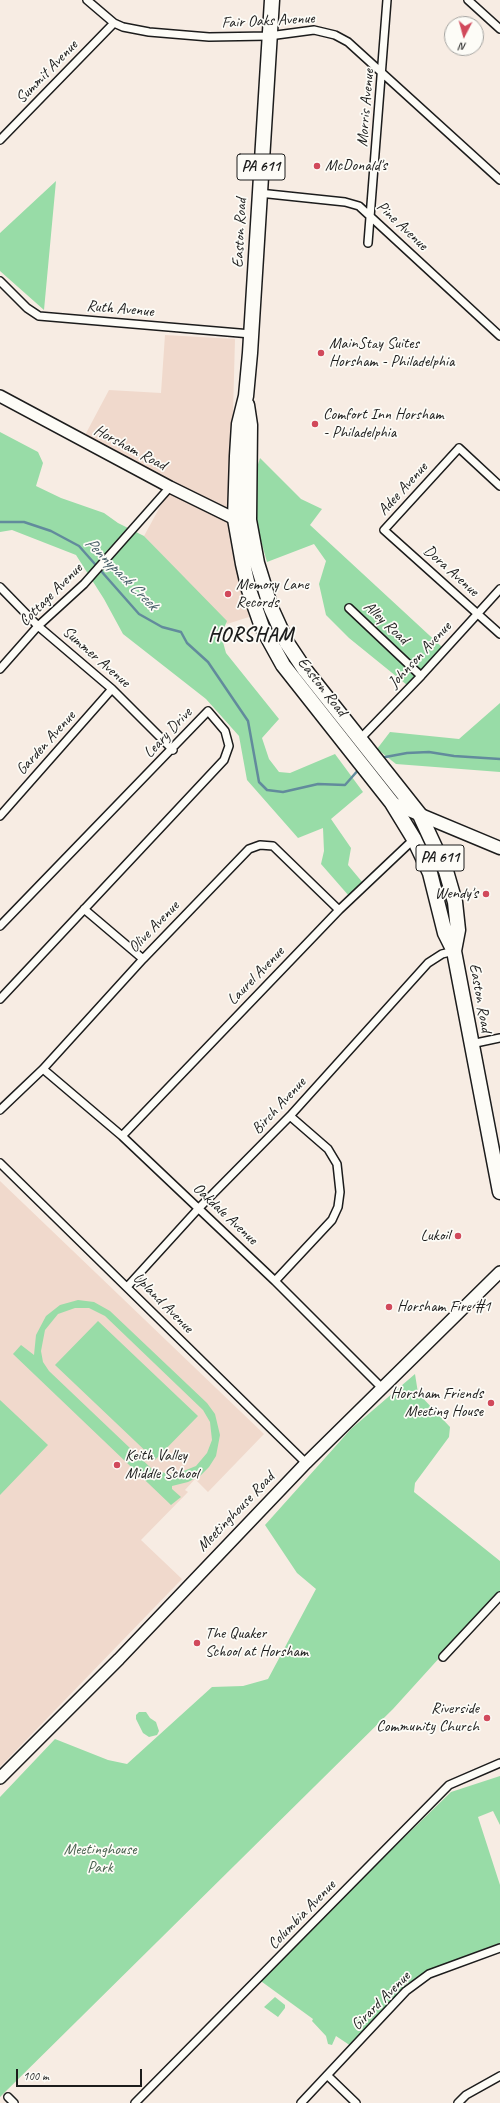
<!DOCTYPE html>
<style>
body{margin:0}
#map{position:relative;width:500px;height:2103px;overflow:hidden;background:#f7ece3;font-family:Caveat,sans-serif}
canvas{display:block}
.north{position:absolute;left:444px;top:16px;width:40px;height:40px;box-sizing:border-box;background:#fdfcf7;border:1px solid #a3a29f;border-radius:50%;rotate:186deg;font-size:11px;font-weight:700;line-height:16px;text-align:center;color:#1c1c1c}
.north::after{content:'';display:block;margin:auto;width:14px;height:18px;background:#d1495b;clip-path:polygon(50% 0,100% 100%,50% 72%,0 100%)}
.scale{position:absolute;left:16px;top:2069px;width:126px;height:18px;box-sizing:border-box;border:2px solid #1c1c1c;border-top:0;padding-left:5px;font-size:12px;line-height:14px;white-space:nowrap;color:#1c1c1c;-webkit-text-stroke:3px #fdfcf7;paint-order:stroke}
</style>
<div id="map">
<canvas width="500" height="2103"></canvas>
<div class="north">N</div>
<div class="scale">100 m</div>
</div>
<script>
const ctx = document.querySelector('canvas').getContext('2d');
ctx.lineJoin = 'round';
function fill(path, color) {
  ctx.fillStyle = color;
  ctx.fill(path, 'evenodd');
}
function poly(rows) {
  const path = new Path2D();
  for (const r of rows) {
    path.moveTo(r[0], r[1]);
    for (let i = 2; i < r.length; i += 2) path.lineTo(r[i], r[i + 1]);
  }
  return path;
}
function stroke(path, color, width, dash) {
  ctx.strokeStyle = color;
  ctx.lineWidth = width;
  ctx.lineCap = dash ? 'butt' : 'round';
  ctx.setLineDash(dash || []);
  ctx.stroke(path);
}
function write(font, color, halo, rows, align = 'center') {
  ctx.font = font + ' Caveat,sans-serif';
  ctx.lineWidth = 3.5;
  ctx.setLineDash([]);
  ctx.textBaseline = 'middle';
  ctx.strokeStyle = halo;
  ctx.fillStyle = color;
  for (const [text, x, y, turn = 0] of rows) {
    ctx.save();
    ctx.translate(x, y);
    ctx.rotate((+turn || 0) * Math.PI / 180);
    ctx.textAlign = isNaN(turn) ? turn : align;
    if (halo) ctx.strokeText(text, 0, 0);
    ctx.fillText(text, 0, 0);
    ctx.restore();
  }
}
const built = poly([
 [165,335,235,339,230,523,249,617,227,624,144,536,173,483,84,437,109,390,161,393],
 [0,1181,264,1434,208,1492,195,1479,185,1490,188,1492,141,1540,182,1579,0,1767]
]);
const green = poly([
 [56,181,44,310,0,271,0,233],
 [0,432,38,452,43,463,36,486,61,498,104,513,118,523,144,536,227,621,221,635,226,653,279,719,262,738,269,759,279,772,290,773,335,754,363,792,331,819,351,848,348,865,363,883,349,896,321,864,324,851,323,828,298,838,247,780,239,736,206,699,123,634,104,599,76,555,12,530,0,532],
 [260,458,301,499,322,509,310,525,442,647,407,685,349,638,326,615,319,584,326,561,314,544,267,562,254,516,253,480],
 [500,703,500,772,396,764,377,749,390,732,459,739],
 [78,1300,94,1302,110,1311,207,1403,215,1414,220,1435,216,1456,209,1467,200,1476,188,1482,172,1486,172,1489,181,1497,171,1505,13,1354,21,1345,34,1355,36,1335,46,1316,60,1305],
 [75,1308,89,1308,105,1316,203,1410,210,1422,212,1440,207,1453,196,1466,176,1474,165,1473,152,1469,49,1371,43,1362,41,1351,45,1330,58,1314],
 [98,1321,198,1416,155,1460,55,1365],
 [415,1374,418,1393,450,1427,449,1437,415,1483,414,1492,500,1561,500,1591,393,1709,0,2097,0,1797,55,1739,108,1760,127,1764,212,1687,243,1686,268,1679,316,1589,297,1573,265,1525,351,1429],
 [0,1400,48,1445,0,1495],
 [139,1712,146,1712,150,1718,156,1722,159,1731,157,1735,149,1737,143,1733,136,1719,136,1715],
 [500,1776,500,1825,493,1811,478,1817,500,1885,500,1943,457,1959,406,1984,354,2048,336,2036,332,2045,328,2044,326,2036,312,2021,313,2019,258,1979,451,1792],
 [275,1997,285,2005,285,2008,278,2017,264,2007]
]);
const stream = poly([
 [0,522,24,522,51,531,79,546,139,614,162,627,181,632,187,643,208,662,248,721,259,782,267,790,283,792,318,784,345,785,360,768],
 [380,758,407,753,429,752,454,756,500,759]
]);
const street = poly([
 [87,0,114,23,123,27,149,32,209,37,269,36,314,30,335,35,348,42,500,180],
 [468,0,500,29],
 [0,140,114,23],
 [259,193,345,202,359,206,500,336],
 [368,243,387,0],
 [0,281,27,308,39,316,251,334],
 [500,486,459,448,384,530,500,634],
 [0,587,38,626,112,689,173,750],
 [349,608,421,676],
 [0,669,38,626,84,584,170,487],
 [360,739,421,676,500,589],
 [0,816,112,689],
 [84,909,143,959],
 [0,926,208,711,225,731,229,746,224,760,0,999],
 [471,1044,500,1038],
 [43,1069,122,1136,275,1281,381,1387],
 [0,1110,43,1069,143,959,249,849,260,845,273,846,339,910],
 [122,1136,339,910,414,839],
 [0,1163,306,1463],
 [275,1281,332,1220,338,1207,340,1192,337,1164,328,1149,290,1116],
 [127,1287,198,1209,290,1116,428,963,442,954,454,951],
 [443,1657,500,1596],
 [328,2076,356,2103],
 [8,2097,14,2103],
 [135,2103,449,1785,500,1763],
 [301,2103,406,1991,429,1974,500,1948],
 [458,2103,466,2095,500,2076]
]);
const secondary = poly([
 [0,396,170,487,235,519,241,519],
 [0,1778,119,1659,306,1463,500,1272]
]);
const primary = poly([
 [392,803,500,848]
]);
const highway = poly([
 [272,0,250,353,246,396,239,424,237,456,235,519,243,564,249,590,262,627,283,665,392,803,414,839,430,873,445,933,454,951,500,1192],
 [247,405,250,425,249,520,257,563,271,608,287,643,305,670,420,815,446,871,455,902,458,930,454,951]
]);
const markers = [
 [317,166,4,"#d1495b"],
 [321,353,4,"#d1495b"],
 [315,424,4,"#d1495b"],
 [228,594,4,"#d1495b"],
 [486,894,4,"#d1495b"],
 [458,1236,4,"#d1495b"],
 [389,1307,4,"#d1495b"],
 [491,1403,4,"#d1495b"],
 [117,1465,4,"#d1495b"],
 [197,1643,4,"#d1495b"],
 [487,1718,4,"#d1495b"]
];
const shields = [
 [261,167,48],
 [440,858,48]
];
const shieldNames = [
 ["PA 611",261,167],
 ["PA 611",440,858]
];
const streetNames = [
 ["Fair Oaks Avenue",268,21,-3],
 ["Summit Avenue",47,72,-46],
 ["Morris Avenue",366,108,-85],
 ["Pine Avenue",402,226,43],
 ["Easton Road",240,233,-87],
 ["Ruth Avenue",120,309,5],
 ["Horsham Road",130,448,28],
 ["Adee Avenue",403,489,-48],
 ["Dora Avenue",451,571,42],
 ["Cottage Avenue",51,595,-45],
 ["Alley Road",386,623,43],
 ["Johnson Avenue",420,655,-47],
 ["Summer Avenue",96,657,41],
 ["Easton Road",322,687,52],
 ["Leary Drive",168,733,-47],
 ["Garden Avenue",46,743,-48],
 ["Olive Avenue",154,927,-46],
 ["Laurel Avenue",256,976,-46],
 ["Easton Road",480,998,80],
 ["Birch Avenue",279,1106,-47],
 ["Oakdale Avenue",225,1214,43],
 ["Upland Avenue",163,1303,45],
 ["Meetinghouse Road",236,1512,-46],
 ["Columbia Avenue",302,1915,-46],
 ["Girard Avenue",381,2001,-45]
];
const poiNames = [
 ["McDonald's",325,166],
 ["MainStay Suites",329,344],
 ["Horsham - Philadelphia",329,362],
 ["Comfort Inn Horsham",323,415],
 ["- Philadelphia",323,433],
 ["Memory Lane",236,585],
 ["Records",236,603],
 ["Wendy's",478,894,"right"],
 ["Lukoil",450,1236,"right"],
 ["Horsham Fire #1",397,1307],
 ["Horsham Friends",483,1394,"right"],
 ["Meeting House",483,1412,"right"],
 ["Keith Valley",125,1456],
 ["Middle School",125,1474],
 ["The Quaker",205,1634],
 ["School at Horsham",205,1652],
 ["Riverside",479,1709,"right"],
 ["Community Church",479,1727,"right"]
];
const parkNames = [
 ["Meetinghouse",100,1850],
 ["Park",100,1868]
];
const waterNames = [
 ["Pennypack Creek",121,574,45]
];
const districtNames = [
 ["HORSHAM",251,636]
];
fill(built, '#f0d9cc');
fill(green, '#98dca7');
stroke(stream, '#628b9c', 2.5);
stroke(street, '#1c1c1c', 10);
stroke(secondary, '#1c1c1c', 14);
stroke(primary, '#1c1c1c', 15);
stroke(highway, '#1c1c1c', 17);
stroke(street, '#fdfcf7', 7);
stroke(secondary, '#fdfcf7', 11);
stroke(primary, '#fdfcf7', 12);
stroke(highway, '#fdfcf7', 14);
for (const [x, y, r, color] of markers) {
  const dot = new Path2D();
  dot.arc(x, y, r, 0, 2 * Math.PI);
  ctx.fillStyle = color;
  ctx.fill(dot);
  stroke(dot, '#fdfcf7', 1.5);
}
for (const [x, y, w] of shields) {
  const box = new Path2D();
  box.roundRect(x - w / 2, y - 13, w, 26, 3);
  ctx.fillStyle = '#fdfcf7';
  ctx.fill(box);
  stroke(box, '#1c1c1c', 1);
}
write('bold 15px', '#1c1c1c', null, shieldNames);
write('16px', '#1c1c1c', '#fdfcf7', streetNames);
write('16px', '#1c1c1c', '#fdfcf7', poiNames, 'left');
write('16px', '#475f4d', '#fdfcf7', parkNames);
write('italic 17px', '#455d67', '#fdfcf7', waterNames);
ctx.letterSpacing = '1px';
write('bold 20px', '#1c1c1c', '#fdfcf7', districtNames);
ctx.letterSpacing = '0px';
</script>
